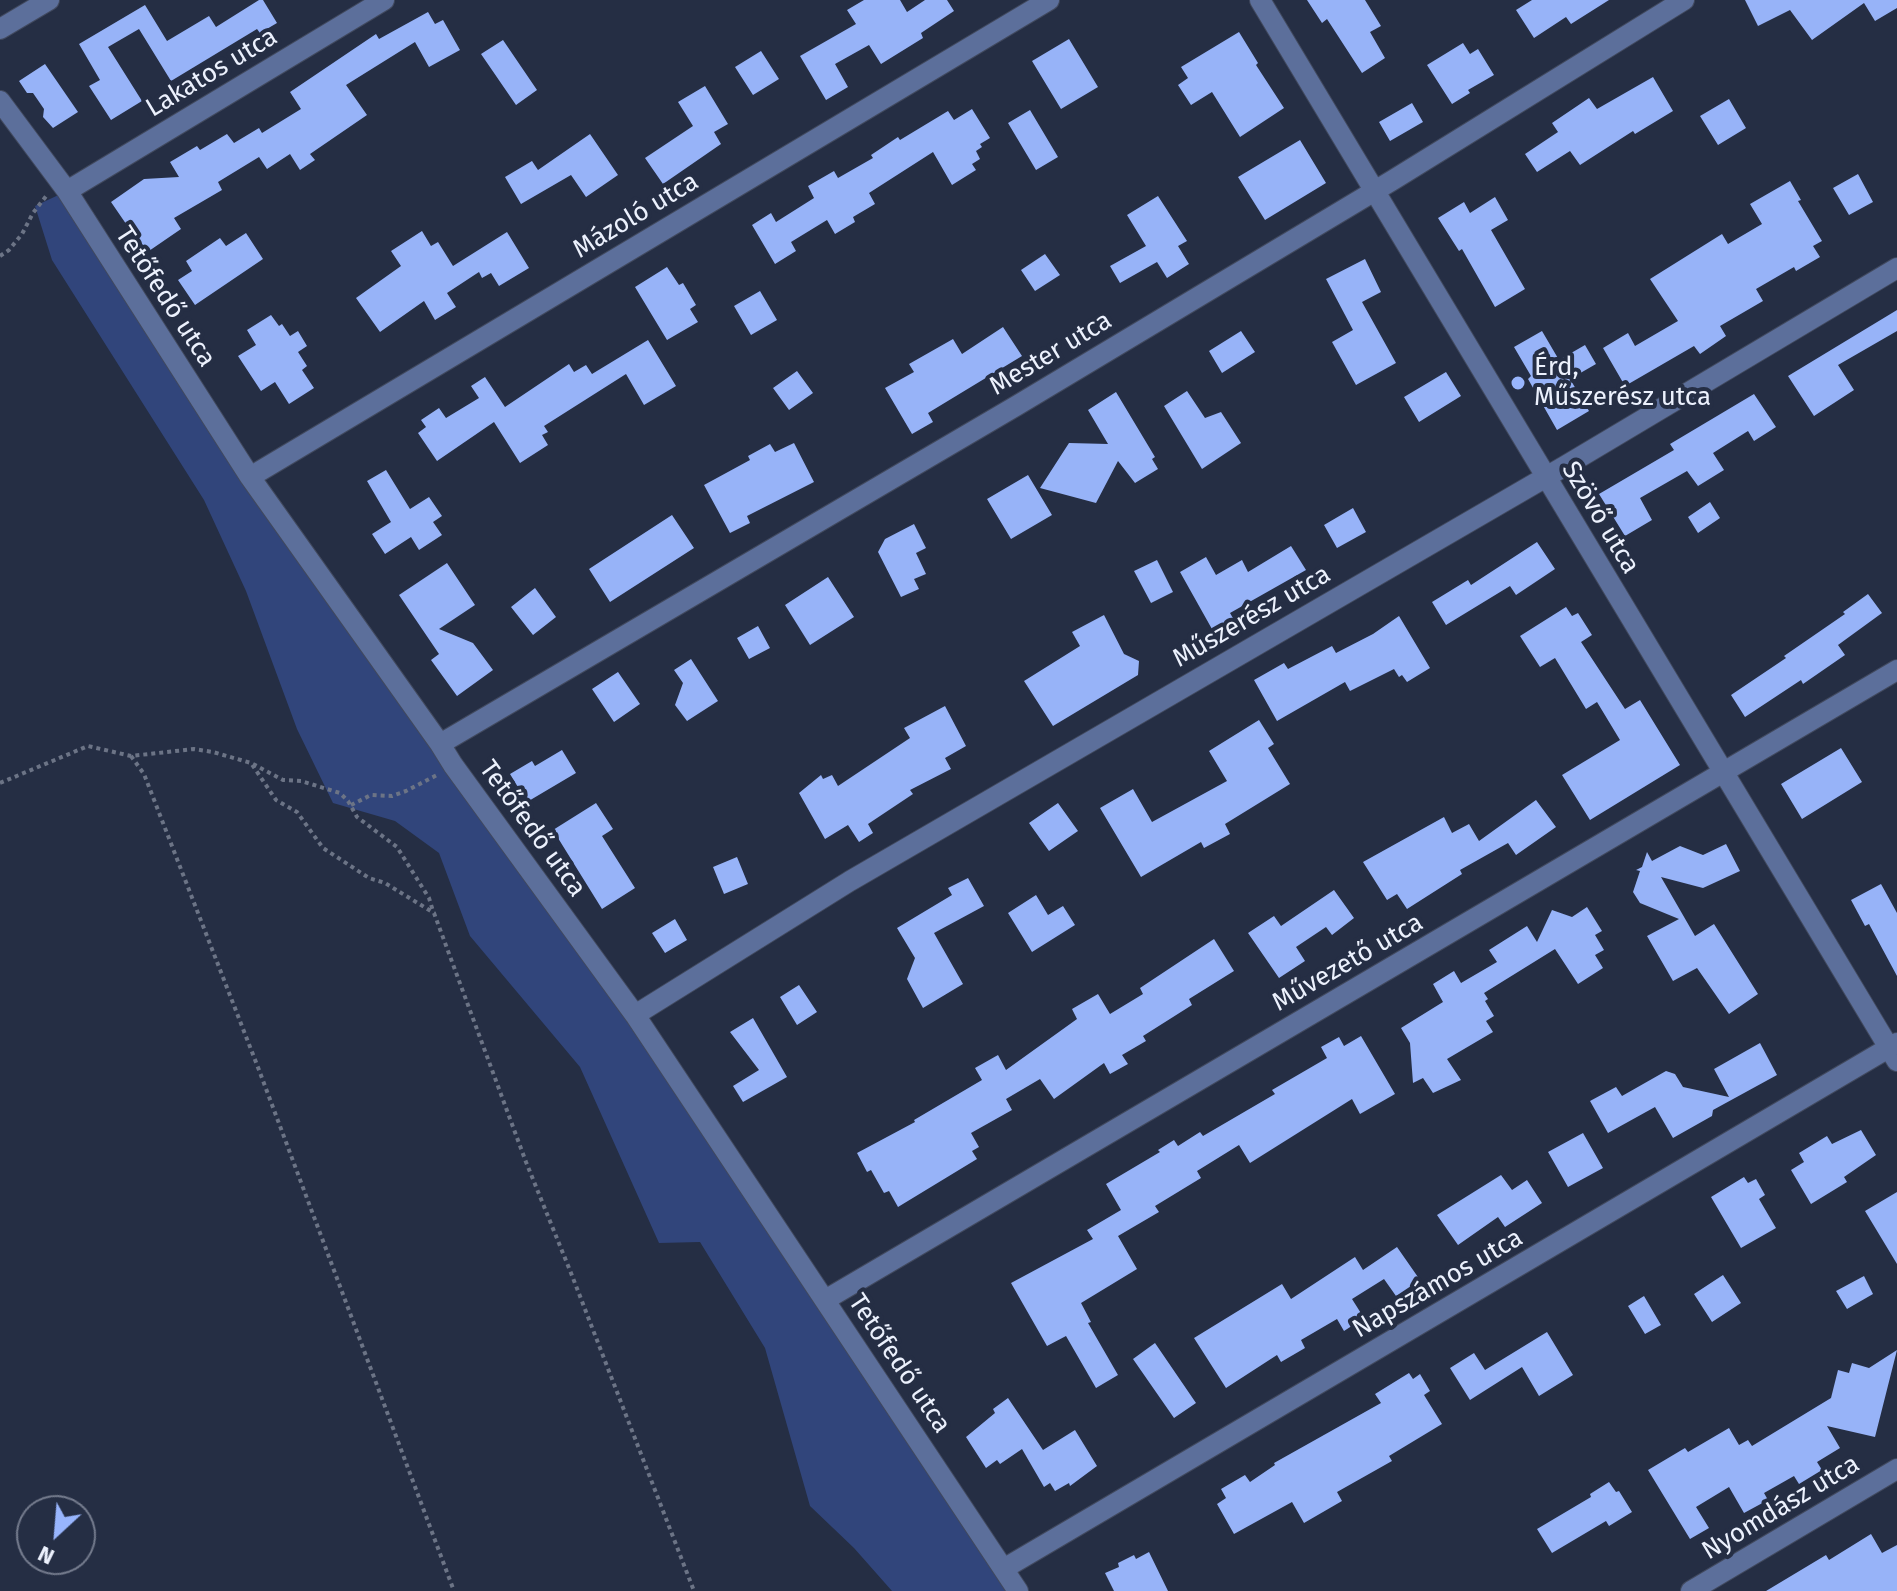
<!DOCTYPE html>
<meta charset="utf-8">
<style>
body{margin:0}
#map{position:relative;width:1897px;height:1591px;overflow:hidden;background:#252e44;font-family:"Fira Sans",sans-serif}
canvas{display:block}
.north{position:absolute;left:16px;top:1495px;width:80px;height:80px;box-sizing:border-box;background:#252e44;border:2px solid #757c8e;border-radius:50%;rotate:206deg;font-size:22px;font-weight:700;line-height:32px;text-align:center;color:#ecf1fd}
.north::after{content:'';display:block;margin:auto;width:28px;height:36px;background:#98b5fd;clip-path:polygon(50% 0,100% 100%,50% 72%,0 100%)}
</style>
<div id="map">
<canvas width="1897" height="1591"></canvas>
<div class="north">N</div>
</div>
<script>
const ctx = document.querySelector('canvas').getContext('2d');
ctx.lineJoin = 'round';
function fill(path, color) {
  ctx.fillStyle = color;
  ctx.fill(path, 'evenodd');
}
function poly(rows) {
  const path = new Path2D();
  for (const r of rows) {
    path.moveTo(r[0], r[1]);
    for (let i = 2; i < r.length; i += 2) path.lineTo(r[i], r[i + 1]);
  }
  return path;
}
function stroke(path, color, width, dash) {
  ctx.strokeStyle = color;
  ctx.lineWidth = width;
  ctx.lineCap = dash ? 'butt' : 'round';
  ctx.setLineDash(dash || []);
  ctx.stroke(path);
}
function write(font, color, halo, rows, align = 'center') {
  ctx.font = font + ' "Fira Sans",sans-serif';
  ctx.lineWidth = 8;
  ctx.setLineDash([]);
  ctx.textBaseline = 'middle';
  ctx.strokeStyle = halo;
  ctx.fillStyle = color;
  for (const [text, x, y, turn = 0] of rows) {
    ctx.save();
    ctx.translate(x, y);
    ctx.rotate((+turn || 0) * Math.PI / 180);
    ctx.textAlign = isNaN(turn) ? turn : align;
    if (halo) ctx.strokeText(text, 0, 0);
    ctx.fillText(text, 0, 0);
    ctx.restore();
  }
}
const green = poly([
 [67,191,440,744,1018,1591,892,1591,854,1548,810,1506,765,1348,700,1242,659,1243,580,1067,470,936,439,853,395,821,333,803,297,729,246,591,204,500,52,260,35,206]
]);
const building = poly([
 [259,0,263,0,277,23,260,33,257,29,171,81,139,29,108,47,142,101,111,120,89,86,100,80,79,44,145,5,167,41,209,16,216,27],
 [864,0,900,0,907,12,925,0,947,0,954,11,921,33,923,38,881,64,869,45,835,64,848,87,826,100,800,56,856,24,847,10],
 [1307,0,1365,0,1381,26,1370,32,1385,58,1362,73,1327,19,1322,23],
 [1532,0,1609,0,1571,24,1566,17,1534,38,1516,10],
 [1745,0,1897,0,1897,8,1875,21,1864,3,1812,40,1790,10,1758,26],
 [428,12,435,24,443,20,460,50,429,67,415,42,346,85,367,115,310,154,315,160,300,170,290,154,267,169,259,157,218,182,222,190,174,218,181,229,146,253,111,202,144,179,179,177,170,162,197,146,200,150,227,134,234,143,259,128,262,133,301,109,290,92,376,34,379,39],
 [1239,32,1258,63,1256,65,1284,108,1240,137,1212,92,1191,105,1178,85,1188,78,1181,67],
 [1069,39,1098,87,1061,109,1032,61],
 [503,40,537,90,516,105,481,54],
 [1463,43,1470,54,1478,49,1494,75,1468,90,1470,93,1452,104,1427,65],
 [761,51,779,79,753,95,735,67],
 [45,64,78,112,53,128,43,117,44,109,33,93,27,93,19,81],
 [1653,77,1673,111,1635,134,1633,131,1580,165,1570,151,1537,172,1525,154,1558,132,1552,123,1589,98,1597,109],
 [705,86,728,124,714,132,721,144,663,184,645,158,693,126,678,102],
 [1729,99,1746,128,1718,145,1700,116],
 [1412,103,1423,122,1390,141,1379,122],
 [972,109,990,138,980,144,982,147,976,151,980,159,972,164,976,170,952,185,933,152,869,193,875,204,853,217,855,222,835,234,827,220,791,242,796,251,775,264,752,225,771,213,776,222,814,198,808,186,834,171,838,178,873,158,871,155,898,137,900,140,948,111,954,120],
 [1030,110,1058,157,1036,170,1008,123],
 [590,134,618,175,586,197,571,175,521,204,505,177,532,161,538,170],
 [1300,140,1326,183,1265,220,1238,177],
 [1858,174,1873,202,1849,215,1833,188],
 [1790,181,1801,200,1798,201,1822,241,1813,246,1820,257,1796,271,1794,267,1756,289,1763,301,1720,326,1726,336,1700,354,1694,346,1625,386,1603,348,1628,333,1635,346,1678,321,1650,279,1722,234,1728,244,1762,224,1750,204],
 [1158,196,1187,241,1178,246,1189,264,1167,278,1157,262,1120,283,1110,266,1146,246,1127,215],
 [1495,197,1508,220,1491,230,1525,289,1495,307,1462,249,1459,251,1438,218,1464,202,1470,213],
 [422,231,431,246,438,242,453,266,507,232,529,268,499,286,491,273,482,278,479,272,447,293,456,307,435,320,424,301,380,332,356,298,401,266,391,251],
 [246,233,263,259,195,305,178,280,192,271,186,261,220,238,226,246],
 [1045,254,1060,275,1035,291,1021,270],
 [1365,259,1381,292,1362,302,1396,363,1356,385,1332,342,1353,330,1326,279],
 [667,267,679,285,683,283,696,305,690,309,698,322,667,340,635,287],
 [760,291,777,320,751,335,734,306],
 [1897,310,1897,331,1838,365,1854,390,1814,416,1788,376],
 [271,315,279,326,282,324,290,336,298,331,307,346,298,352,307,366,302,370,314,388,289,404,275,382,261,391,238,356,256,345,247,330],
 [1003,327,1022,356,928,413,933,422,912,434,885,388,914,372,909,364,953,339,962,354],
 [1241,331,1255,352,1222,373,1209,351],
 [1542,331,1559,360,1585,345,1596,364,1570,379,1589,411,1557,430,1528,379,1531,376,1514,347],
 [648,340,676,386,644,405,626,374,544,426,548,432,542,435,548,445,520,463,494,422,437,461,418,433,426,427,421,420,439,408,446,418,479,398,471,386,485,377,505,407,569,364,574,372,586,365,592,374],
 [797,371,813,393,789,410,773,388],
 [1446,372,1461,396,1419,422,1404,397],
 [1187,391,1205,418,1221,412,1241,443,1202,469,1164,406],
 [1116,392,1155,457,1152,459,1158,469,1135,483,1118,461,1096,503,1040,488,1069,443,1108,444,1088,410],
 [1754,394,1776,427,1754,441,1748,431,1713,453,1724,470,1698,486,1687,471,1640,498,1652,520,1625,536,1599,494,1674,450,1670,444],
 [794,443,814,482,747,516,750,523,730,533,704,485,750,460,748,456,770,444,775,452],
 [386,470,410,509,429,497,442,516,433,522,442,535,419,550,411,537,385,554,372,534,391,522,367,481],
 [1028,475,1052,515,1011,539,987,499],
 [1710,502,1720,518,1698,533,1688,517],
 [1353,508,1366,532,1337,548,1324,525],
 [672,515,694,548,610,602,589,569],
 [914,524,926,548,916,553,926,574,914,579,919,589,901,597,878,552,885,539],
 [1537,542,1555,569,1516,595,1510,586,1446,625,1432,602,1468,580,1471,585],
 [1291,546,1306,570,1230,613,1238,627,1217,638,1180,572,1206,557,1216,575,1242,560,1248,572],
 [1157,560,1173,592,1151,603,1134,571],
 [447,563,475,605,439,629,473,643,493,670,457,696,431,660,439,654,399,595],
 [828,577,854,617,810,645,785,605],
 [535,588,556,617,533,635,511,607],
 [1868,594,1882,613,1838,645,1845,655,1803,684,1801,680,1745,717,1731,695,1786,658,1784,656,1845,614,1843,612],
 [1566,607,1572,616,1578,613,1592,635,1581,642,1625,709,1640,700,1680,765,1590,820,1562,775,1620,740,1597,702,1586,709,1555,658,1540,667,1520,636],
 [1104,615,1124,654,1139,661,1138,675,1053,726,1024,681,1080,646,1072,632],
 [1399,616,1430,668,1407,682,1402,675,1399,677,1394,669,1350,691,1345,682,1277,721,1254,680,1284,663,1288,669,1332,646,1336,653,1373,634],
 [758,626,770,648,749,659,737,638],
 [691,659,718,701,687,721,675,705,683,683,674,670],
 [618,672,640,704,614,722,592,689],
 [945,706,966,746,945,758,951,769,910,790,913,794,868,824,873,833,859,842,848,825,825,839,799,793,821,775,823,779,832,775,838,786,910,738,904,728],
 [1259,720,1274,744,1268,748,1290,784,1225,824,1230,834,1204,848,1201,842,1141,877,1100,808,1133,789,1152,822,1227,781,1209,751],
 [1841,748,1862,782,1802,819,1781,784],
 [562,750,576,773,527,802,510,774,532,761,535,766],
 [1536,800,1556,827,1516,855,1508,843,1460,870,1462,874,1407,909,1397,894,1387,900,1363,862,1444,817,1452,833,1469,824,1479,841],
 [596,803,613,829,602,836,635,888,602,909,553,830],
 [1058,803,1078,831,1049,851,1029,823],
 [1726,844,1740,871,1703,888,1661,877,1695,936,1714,924,1758,994,1729,1014,1697,968,1673,981,1647,936,1679,919,1640,903,1633,892,1640,871,1636,870,1642,867,1647,852,1652,861,1680,846,1703,855],
 [737,857,748,884,724,894,713,867],
 [968,878,984,906,934,933,963,984,923,1008,907,979,915,958,897,928,952,895,948,888],
 [1881,884,1897,913,1897,976,1869,924,1865,926,1851,900],
 [1334,890,1354,918,1332,935,1326,927,1296,947,1305,961,1279,978,1248,933,1274,916,1281,926],
 [1036,895,1048,915,1063,906,1075,925,1032,952,1008,913],
 [1587,907,1602,931,1595,935,1604,950,1595,955,1603,968,1578,984,1555,949,1484,993,1488,999,1485,1001,1494,1016,1486,1021,1493,1032,1447,1059,1461,1080,1433,1093,1423,1078,1413,1083,1410,1043,1401,1028,1443,1002,1433,984,1454,971,1461,983,1497,962,1489,950,1527,926,1537,942,1552,910,1572,917],
 [675,919,687,940,665,953,652,933],
 [1214,939,1234,971,1189,999,1192,1005,1143,1036,1146,1041,1122,1055,1128,1064,1110,1074,1104,1063,1054,1099,1040,1079,1006,1099,1012,1110,971,1133,979,1147,972,1151,977,1159,898,1207,889,1191,884,1193,871,1170,867,1172,857,1153,915,1122,914,1120,982,1080,975,1068,998,1055,1006,1070,1077,1019,1072,1009,1098,994,1110,1014,1143,994,1140,988],
 [799,985,817,1012,797,1025,780,997],
 [753,1018,787,1077,743,1102,733,1086,759,1070,730,1032],
 [1361,1036,1395,1094,1360,1114,1352,1099,1250,1163,1239,1145,1197,1171,1201,1178,1155,1206,1159,1212,1118,1236,1137,1269,1081,1303,1091,1322,1088,1323,1118,1375,1096,1388,1066,1336,1047,1346,1011,1283,1093,1239,1087,1230,1121,1210,1106,1184,1160,1152,1158,1150,1174,1140,1178,1146,1200,1132,1203,1136,1275,1094,1272,1090,1327,1058,1321,1047,1339,1037,1344,1046],
 [1760,1043,1777,1075,1713,1110,1712,1116,1673,1138,1655,1107,1608,1133,1590,1101,1616,1087,1622,1096,1666,1071,1675,1074,1683,1087,1729,1097,1714,1069],
 [1861,1130,1876,1155,1844,1177,1847,1182,1811,1204,1791,1170,1804,1162,1799,1153,1827,1136,1832,1144],
 [1583,1133,1603,1168,1568,1187,1548,1152],
 [1501,1175,1512,1190,1527,1180,1542,1203,1505,1227,1498,1217,1458,1245,1437,1215],
 [1744,1177,1748,1183,1756,1179,1765,1195,1759,1199,1776,1228,1741,1248,1711,1197],
 [1897,1192,1897,1264,1865,1211],
 [1397,1247,1420,1280,1396,1296,1384,1279,1352,1299,1364,1318,1344,1331,1337,1319,1301,1340,1305,1348,1281,1362,1277,1355,1226,1388,1194,1338,1282,1284,1291,1299,1355,1257,1363,1270],
 [1723,1275,1741,1303,1712,1322,1694,1294],
 [1864,1276,1873,1294,1847,1309,1836,1291],
 [1644,1296,1661,1325,1645,1334,1628,1306],
 [1547,1332,1573,1375,1539,1396,1522,1367,1470,1400,1450,1368,1474,1353,1485,1370],
 [1155,1343,1196,1403,1174,1418,1133,1359],
 [1897,1350,1875,1437,1827,1426,1840,1448,1817,1462,1822,1470,1799,1484,1794,1476,1764,1493,1768,1500,1744,1513,1729,1487,1696,1507,1709,1528,1690,1539,1648,1470,1685,1448,1688,1452,1729,1428,1739,1445,1748,1440,1752,1446,1831,1398,1838,1370,1849,1373,1852,1363,1869,1368],
 [1409,1373,1413,1379,1420,1374,1430,1391,1424,1395,1442,1424,1389,1456,1392,1461,1337,1492,1342,1501,1304,1523,1292,1502,1234,1534,1217,1504,1226,1498,1221,1489,1245,1475,1250,1482,1275,1465,1274,1463,1381,1403,1375,1394],
 [1008,1398,1043,1450,1075,1430,1097,1466,1070,1486,1069,1483,1055,1491,1050,1483,1044,1487,1022,1449,1000,1464,997,1460,986,1468,966,1437,995,1413,993,1409],
 [1609,1482,1616,1492,1619,1491,1632,1512,1609,1526,1606,1521,1552,1553,1537,1529,1591,1497,1590,1494],
 [1871,1534,1882,1553,1897,1545,1897,1591,1766,1591,1826,1555,1829,1560],
 [1149,1552,1168,1591,1114,1591,1105,1573,1119,1567,1118,1563,1134,1555,1136,1559]
]);
const path = poly([
 [0,256,9,250,22,234,33,213,47,195],
 [131,756,144,774,259,1070,454,1591],
 [253,764,283,780,301,781,340,793,348,801,357,817,397,847,429,898,433,911],
 [0,783,88,746,131,756,194,749,213,752,251,763,276,800,297,812,323,848,369,878,385,883,434,913,526,1162,571,1273,694,1591],
 [351,805,371,795,392,796,406,791,437,775]
]);
const minor = poly([
 [1260,0,1897,1061],
 [0,29,49,0],
 [0,101,67,191,250,477,440,744,453,765,635,1015,1018,1591],
 [67,191,384,0],
 [250,477,1049,0],
 [440,744,1016,406,1393,180,1684,0],
 [635,1015,850,881,1565,466,1897,268],
 [825,1300,1897,670],
 [1005,1568,1897,1043],
 [1691,1591,1897,1469]
]);
const markers = [
 [1518,383,8,"#98b5fd"]
];
const streetNames = [
 ["Lakatos utca",212,73,-31],
 ["Mázoló utca",636,216,-31],
 ["Tetőfedő utca",165,297,57],
 ["Mester utca",1051,354,-31],
 ["Szövő utca",1600,518,59],
 ["Műszerész utca",1252,617,-30],
 ["Tetőfedő utca",532,829,54],
 ["Művezető utca",1348,963,-30],
 ["Napszámos utca",1438,1284,-30],
 ["Tetőfedő utca",899,1364,56],
 ["Nyomdász utca",1781,1508,-31]
];
const poiNames = [
 ["Érd,",1534,368],
 ["Műszerész utca",1534,398]
];
fill(green, '#31457b');
fill(building, '#97b3f8');
stroke(minor, '#41495e', 22);
stroke(path, '#6c7486', 4, [4, 4]);
stroke(minor, '#5c6f9b', 20);
for (const [x, y, r, color] of markers) {
  const dot = new Path2D();
  dot.arc(x, y, r, 0, 2 * Math.PI);
  ctx.fillStyle = color;
  ctx.fill(dot);
  stroke(dot, '#252e44', 3);
}
write('26px', '#ecf1fd', '#252e44', streetNames);
write('26px', '#ecf1fd', '#252e44', poiNames, 'left');
</script>
